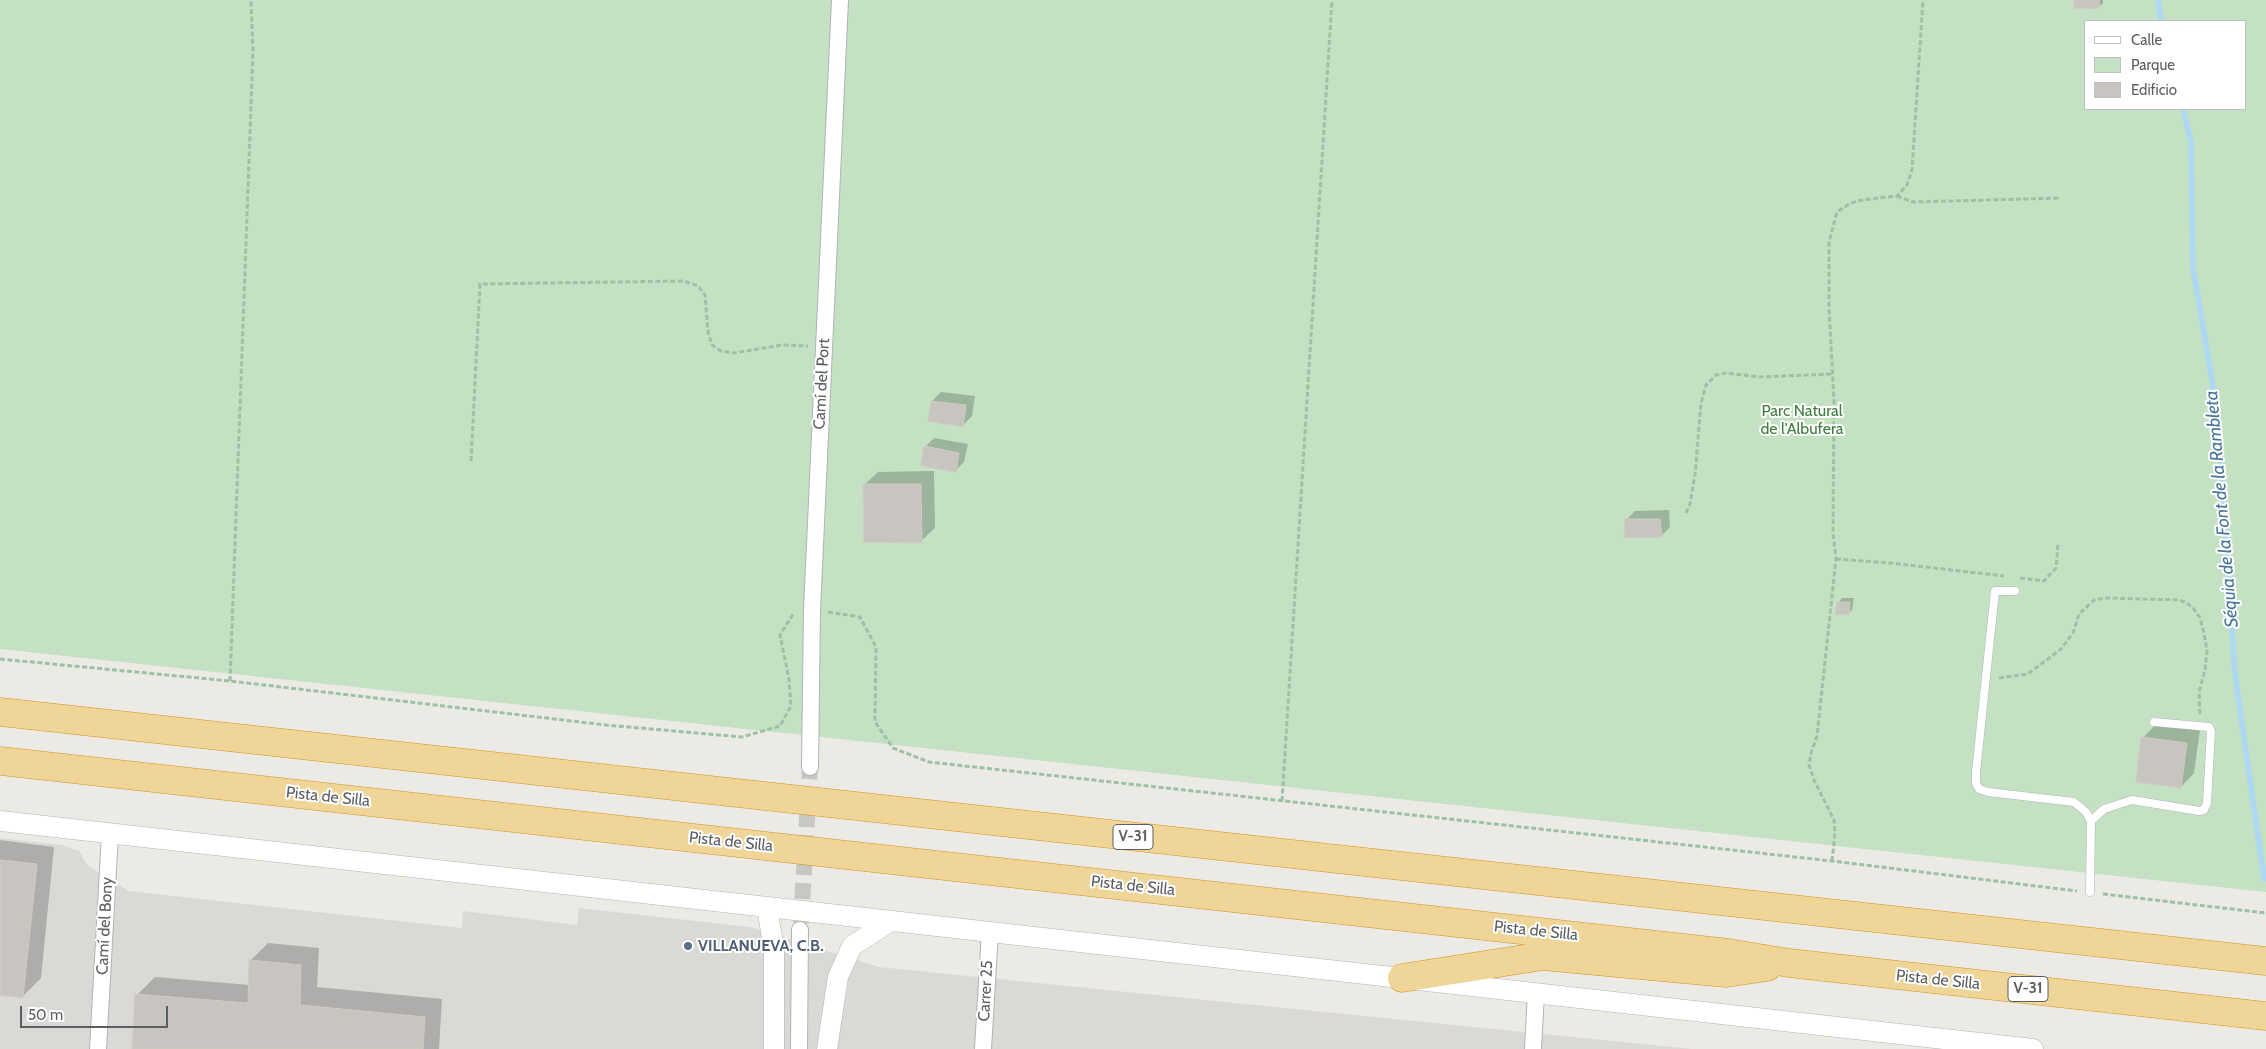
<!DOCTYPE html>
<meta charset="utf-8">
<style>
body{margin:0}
#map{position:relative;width:2266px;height:1049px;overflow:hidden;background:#eceae4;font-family:Cabin,sans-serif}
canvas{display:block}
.legend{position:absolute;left:2084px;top:20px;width:162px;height:90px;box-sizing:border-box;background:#fff;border:1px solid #bebfc0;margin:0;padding:6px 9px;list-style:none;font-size:15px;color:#5c5f62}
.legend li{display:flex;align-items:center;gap:10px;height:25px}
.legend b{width:25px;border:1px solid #bebfc0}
.scale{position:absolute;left:20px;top:1006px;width:148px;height:22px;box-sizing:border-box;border:2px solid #5c5f62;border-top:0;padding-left:6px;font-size:15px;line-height:18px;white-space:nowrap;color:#5c5f62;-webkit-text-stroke:4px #fff;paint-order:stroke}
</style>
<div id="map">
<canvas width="2266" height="1049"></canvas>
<ul class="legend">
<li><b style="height:6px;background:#fff"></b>Calle</li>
<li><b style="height:14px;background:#c5e1c3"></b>Parque</li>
<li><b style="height:14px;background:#c8c5c0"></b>Edificio</li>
</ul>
<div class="scale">50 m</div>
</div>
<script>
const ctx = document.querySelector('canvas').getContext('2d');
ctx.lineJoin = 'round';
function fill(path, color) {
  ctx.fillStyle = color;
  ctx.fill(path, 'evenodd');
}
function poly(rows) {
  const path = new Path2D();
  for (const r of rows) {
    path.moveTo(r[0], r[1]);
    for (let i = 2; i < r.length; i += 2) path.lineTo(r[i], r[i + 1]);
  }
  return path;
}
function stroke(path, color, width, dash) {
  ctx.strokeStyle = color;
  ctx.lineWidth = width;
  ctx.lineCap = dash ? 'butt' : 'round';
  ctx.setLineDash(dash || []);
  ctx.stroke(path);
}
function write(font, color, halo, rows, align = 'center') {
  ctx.font = font + ' Cabin,sans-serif';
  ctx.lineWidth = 4;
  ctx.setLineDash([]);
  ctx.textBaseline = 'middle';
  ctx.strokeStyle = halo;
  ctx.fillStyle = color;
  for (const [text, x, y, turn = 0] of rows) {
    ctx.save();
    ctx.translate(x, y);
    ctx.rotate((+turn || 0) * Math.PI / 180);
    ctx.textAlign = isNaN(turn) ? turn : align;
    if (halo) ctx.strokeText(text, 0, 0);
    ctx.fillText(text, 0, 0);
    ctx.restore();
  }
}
const industrial = poly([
 [0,838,62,845,79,851,88,866,129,891,462,928,463,911,577,925,579,908,750,927,879,967,1692,1049,0,1049]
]);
const green = poly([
 [0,0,2266,0,2266,892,0,649],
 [2085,21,2245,21,2245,109,2085,109]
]);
const shadow = poly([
 [2076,0,2103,0,2103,3,2099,7],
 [941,392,975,396,972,416,963,425,932,401],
 [934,438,968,444,964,462,955,471,925,447],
 [934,471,935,528,921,541,864,485,878,472],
 [1669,510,1670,527,1661,536,1626,520,1635,511],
 [1842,598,1854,598,1852,610,1848,614,1838,603],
 [2156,724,2200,730,2194,773,2181,787,2143,738],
 [0,840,54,847,41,978,23,996,0,994],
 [268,943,319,948,317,987,442,999,439,1049,133,1049,137,995,155,977,250,985,250,961]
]);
const stream = poly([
 [2158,0,2161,21],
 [2183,109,2191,141,2193,269,2218,415,2235,674,2264,879]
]);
const building = poly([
 [2074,0,2099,0,2100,8,2074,9,2074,0],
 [931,401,966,405,963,427,928,421,931,401],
 [924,446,959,453,956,472,921,466,924,446],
 [863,484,921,484,922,543,864,542,863,484],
 [1625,519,1660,519,1662,537,1624,538,1625,519],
 [1837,602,1850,602,1849,615,1835,614,1837,602],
 [2141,737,2187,743,2181,788,2136,782,2141,737],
 [0,860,37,864,23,998,0,995,0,860],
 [249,960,301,965,300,1005,425,1017,423,1049,132,1049,135,994,248,1003,249,960]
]);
const minorTunnel = poly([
 [801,923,810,767]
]);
const path = poly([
 [1897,196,1913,202,2061,198],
 [471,461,480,284,684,281,698,286,705,295,708,332,712,345,721,351,734,353,782,345,808,346],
 [1686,513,1690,504,1695,475,1701,403,1706,385,1716,375,1726,373,1760,377,1832,374],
 [1836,559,1890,563,2004,576],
 [2020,578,2044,581,2056,568,2058,544],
 [828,612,860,617,876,647,875,722,893,748,929,762,1832,861,2077,891],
 [0,659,230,681,606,725,742,737,780,726,791,706,789,679,780,635,793,614],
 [1999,678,2028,674,2061,649,2073,633,2079,614,2094,600,2106,598,2179,600,2187,603,2194,609,2200,618,2204,633,2207,651,2205,670,2199,692,2200,714],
 [230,681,253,51,251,0],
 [1282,801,1332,0],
 [1832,861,1835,833,1834,820,1814,780,1809,765,1811,753,1817,736,1836,559,1833,533,1834,402,1829,307,1829,242,1837,212,1849,204,1861,200,1897,196,1907,185,1912,170,1923,0],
 [2103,894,2266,913]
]);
const service = poly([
 [2015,591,1995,591,1976,772,1976,783,1979,789,1988,792,2074,802,2086,812,2091,821,2090,892],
 [2091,821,2104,809,2132,800,2199,811,2204,810,2207,803,2211,731,2209,727,2154,722]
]);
const minor = poly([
 [810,767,812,610,840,0],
 [98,1049,110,834],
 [799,1049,800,930],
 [983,1049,990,932],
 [1533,1049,1536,993]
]);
const tertiary = poly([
 [0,821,2033,1049],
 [767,907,774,950,774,1049],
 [827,1049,838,977,852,946,891,921]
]);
const motorway = poly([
 [0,712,2266,961],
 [0,761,1728,953,1789,963,2266,1016],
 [1402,978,1543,956,1726,973,1767,967]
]);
const markers = [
 [688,946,5,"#5c6f8a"]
];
const shields = [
 [1133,837,40],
 [2028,989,40]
];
const shieldNames = [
 ["V-31",1133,837],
 ["V-31",2028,989]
];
const streetNames = [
 ["Camí del Port",822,384,-87],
 ["Pista de Silla",328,797,6],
 ["Pista de Silla",731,842,6],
 ["Pista de Silla",1133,886,6],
 ["Camí del Bony",105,926,-87],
 ["Pista de Silla",1536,931,6],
 ["Pista de Silla",1938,980,6],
 ["Carrer 25",986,991,-87]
];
const parkNames = [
 ["Parc Natural",1802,411],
 ["de l'Albufera",1802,429]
];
const serviceNames = [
 ["VILLANUEVA, C.B.",698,946]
];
const waterNames = [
 ["Séquia de la Font de la Rambleta",2222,509,-95]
];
fill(industrial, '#dbd9d6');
fill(green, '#c5e1c3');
fill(shadow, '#0003');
stroke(stream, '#acd8f4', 5.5);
fill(building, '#c8c5c0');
stroke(building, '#d0cbc3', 1);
stroke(minorTunnel, '#c8c7c4', 16, [16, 8]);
stroke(service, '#b1b4b7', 9);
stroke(minor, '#b1b4b7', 18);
stroke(tertiary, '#b1b4b7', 21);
stroke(motorway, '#d4911c', 29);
stroke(path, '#9dc1a5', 3, [5, 2.5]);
stroke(service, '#fff', 8);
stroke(minor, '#fff', 16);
stroke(tertiary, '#fff', 20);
stroke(motorway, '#efd598', 28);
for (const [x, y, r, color] of markers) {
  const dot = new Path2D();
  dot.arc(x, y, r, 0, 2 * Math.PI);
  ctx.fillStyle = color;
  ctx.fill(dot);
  stroke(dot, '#fff', 2);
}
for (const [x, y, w] of shields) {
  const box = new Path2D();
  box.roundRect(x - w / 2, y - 12.5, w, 25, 4);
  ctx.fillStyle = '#fff';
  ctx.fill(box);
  stroke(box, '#5c5f62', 1);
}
write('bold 15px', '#5c5f62', null, shieldNames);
write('16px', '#5c5f62', '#fff', streetNames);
write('16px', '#3f7e3f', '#fff', parkNames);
write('bold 16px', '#4e5e75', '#fff', serviceNames, 'left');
write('italic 18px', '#48759c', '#fff', waterNames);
</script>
